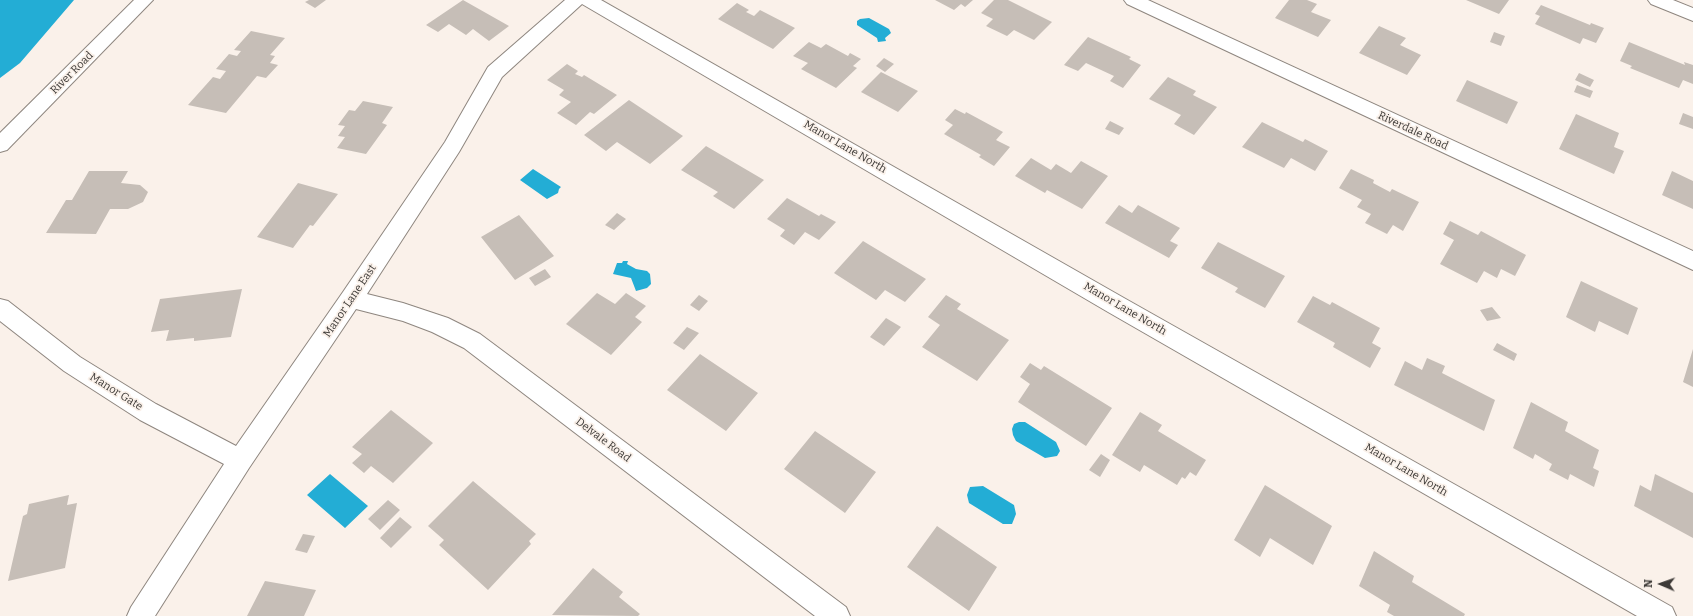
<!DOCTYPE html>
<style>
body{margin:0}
#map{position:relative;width:1693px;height:616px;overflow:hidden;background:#faf1ea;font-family:Bitter,serif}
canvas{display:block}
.north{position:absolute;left:1641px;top:564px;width:40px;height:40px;-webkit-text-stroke:3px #faf1ea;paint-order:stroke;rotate:272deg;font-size:11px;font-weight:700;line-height:16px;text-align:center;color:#3d3a37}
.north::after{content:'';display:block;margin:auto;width:14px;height:18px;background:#3d3a37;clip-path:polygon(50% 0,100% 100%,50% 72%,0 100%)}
</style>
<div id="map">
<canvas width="1693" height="616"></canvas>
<div class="north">N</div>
</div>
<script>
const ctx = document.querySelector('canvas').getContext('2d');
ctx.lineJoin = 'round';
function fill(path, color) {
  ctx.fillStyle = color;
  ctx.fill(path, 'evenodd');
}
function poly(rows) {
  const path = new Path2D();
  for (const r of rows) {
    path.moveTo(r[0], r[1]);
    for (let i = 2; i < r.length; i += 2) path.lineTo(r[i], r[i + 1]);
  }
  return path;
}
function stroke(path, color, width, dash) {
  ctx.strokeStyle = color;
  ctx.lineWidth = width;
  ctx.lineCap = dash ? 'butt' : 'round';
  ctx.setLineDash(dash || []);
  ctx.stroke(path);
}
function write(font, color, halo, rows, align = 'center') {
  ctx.font = font + ' Bitter,serif';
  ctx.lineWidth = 3.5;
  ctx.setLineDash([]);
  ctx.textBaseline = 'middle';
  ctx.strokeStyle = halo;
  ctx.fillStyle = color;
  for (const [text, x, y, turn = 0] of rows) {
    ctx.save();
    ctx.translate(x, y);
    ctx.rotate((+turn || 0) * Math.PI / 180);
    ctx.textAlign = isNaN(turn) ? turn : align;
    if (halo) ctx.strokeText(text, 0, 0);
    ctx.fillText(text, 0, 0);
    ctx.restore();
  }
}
const water = poly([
 [0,0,74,0,20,63,0,78],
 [869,18,889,29,891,33,885,38,886,41,878,42,877,38,857,25,857,21,860,19],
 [533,169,561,187,559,189,558,193,547,199,520,180],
 [623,261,628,261,627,264,636,269,647,271,650,274,651,284,647,288,636,291,631,278,613,274,617,263,622,263],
 [1019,422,1025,422,1056,442,1060,451,1057,456,1045,458,1016,441,1013,435,1012,429,1014,424],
 [330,474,368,506,345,528,307,495],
 [983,486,1014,505,1016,514,1012,524,1003,524,969,503,967,495,970,487]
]);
const building = poly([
 [309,0,326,0,315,8,305,2],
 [463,0,509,26,489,41,473,29,466,35,449,24,438,32,426,25],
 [935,0,973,0,965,7,961,4,954,10],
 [994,0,1008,0,1052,22,1034,40,1014,30,1007,36,986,26,993,19,981,13],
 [1289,0,1307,0,1317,4,1311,12,1331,20,1318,37,1275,18],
 [1466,0,1509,0,1499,14],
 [737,3,749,10,746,12,754,16,760,10,795,28,773,49,718,19],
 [1541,5,1590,25,1591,23,1604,28,1596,43,1583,38,1580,44,1535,24,1540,16,1535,14],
 [1379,26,1406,38,1400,45,1421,55,1407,75,1359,53],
 [251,31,285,38,270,55,275,56,270,63,278,65,266,78,257,76,226,113,188,105,213,77,220,79,226,71,216,69,229,54,237,56,241,51,234,50],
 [1494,32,1505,36,1501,46,1490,42],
 [1088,37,1131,57,1129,59,1141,65,1123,88,1110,81,1114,76,1086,63,1078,71,1064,65],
 [809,42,821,48,826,44,848,56,850,53,861,59,853,66,857,68,836,88,801,69,808,63,793,56],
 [1629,42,1685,65,1684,62,1693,65,1693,84,1683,80,1679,88,1630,68,1632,66,1620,61],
 [884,58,894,64,885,72,876,66],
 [567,64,578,71,575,74,582,77,584,75,617,95,594,114,590,112,576,125,557,113,571,102,559,95,564,90,547,80],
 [881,72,918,91,898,112,861,92],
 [1579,73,1594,80,1590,87,1575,80],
 [1168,77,1196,91,1193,95,1217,107,1194,135,1174,124,1181,115,1149,99],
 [1467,80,1518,102,1507,124,1456,101],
 [1577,85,1593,91,1590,98,1574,92],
 [629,100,683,136,650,164,617,142,606,151,584,135],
 [363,101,393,107,382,123,387,125,366,154,337,148,345,137,338,136,345,126,338,125,349,110,355,111],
 [955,109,965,114,966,112,1003,132,996,140,1010,147,994,166,979,157,981,155,944,134,953,125,945,120],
 [1683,113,1693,117,1693,129,1679,124],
 [1576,114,1619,133,1614,147,1624,151,1614,174,1559,149],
 [1110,121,1124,128,1119,135,1105,129],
 [1262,122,1303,142,1305,139,1328,151,1315,171,1291,158,1284,168,1242,147],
 [706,146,764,180,734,209,713,196,718,192,681,170],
 [1031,158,1051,170,1056,164,1071,173,1081,161,1108,176,1082,209,1047,190,1045,193,1015,176],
 [1351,169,1374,180,1373,183,1390,192,1392,189,1419,202,1403,231,1393,225,1387,234,1365,223,1371,214,1357,207,1362,200,1339,188],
 [89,171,128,171,121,183,140,185,148,192,143,202,128,209,110,209,96,234,46,233,66,200,72,200],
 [1672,171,1693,181,1693,209,1662,195],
 [298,183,338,194,313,226,310,225,293,248,257,237],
 [787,198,819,216,821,214,836,222,819,240,805,232,794,245,780,236,785,230,767,219],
 [1119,205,1132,213,1138,205,1180,228,1170,241,1178,245,1169,258,1105,223],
 [617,213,626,219,614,230,605,225],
 [519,215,554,256,515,280,481,237],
 [1450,221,1478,235,1481,231,1526,255,1515,276,1501,269,1497,278,1484,271,1477,283,1440,264,1454,240,1443,234],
 [863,241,926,279,905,302,885,290,876,300,834,273],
 [1218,242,1285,276,1265,308,1235,292,1238,288,1201,268],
 [545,269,551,277,535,286,529,278],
 [1581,281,1638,308,1628,335,1599,321,1595,332,1566,317],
 [242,289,231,337,194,341,194,338,166,341,169,330,151,332,160,299],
 [597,293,615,304,626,293,646,306,635,317,642,322,611,355,566,324],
 [699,295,708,301,699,311,690,305],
 [946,295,961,304,957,309,1009,340,977,381,922,347,940,325,928,317],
 [1313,296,1330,305,1332,302,1380,328,1372,343,1381,348,1370,368,1333,347,1335,343,1297,322],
 [1492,307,1501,318,1487,321,1480,310],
 [886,318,901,327,884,346,870,337],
 [687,327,699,333,684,350,673,343],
 [1497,343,1517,354,1514,361,1493,350],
 [1693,349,1693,387,1683,382],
 [700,354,758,393,726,431,667,390],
 [1427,358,1445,366,1442,373,1495,400,1484,431,1394,385,1405,361,1422,370],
 [1030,363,1041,370,1044,366,1112,408,1086,446,1018,402,1030,384,1020,377],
 [1531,402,1568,422,1565,431,1599,450,1593,468,1599,471,1594,487,1570,474,1568,480,1549,470,1552,464,1535,454,1533,459,1513,448],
 [391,410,433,443,393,483,371,466,364,473,352,463,362,454,352,447],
 [1140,412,1162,425,1158,431,1206,460,1196,476,1190,472,1185,479,1182,477,1177,485,1144,465,1140,472,1112,455],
 [815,431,876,472,845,513,784,469],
 [1101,454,1110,460,1100,477,1089,470],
 [1655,474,1693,493,1693,538,1634,506,1640,485,1651,491],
 [473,481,536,534,529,541,531,544,488,590,439,545,444,540,428,526],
 [1265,485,1332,526,1313,565,1270,538,1260,557,1234,540],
 [69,495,67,505,77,503,65,568,8,581,23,516,27,514,29,504],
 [388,500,400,510,380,530,368,519],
 [400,517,412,527,391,548,380,538],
 [937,526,997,567,969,611,907,567],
 [303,534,315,536,307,553,295,550],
 [1374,551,1414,576,1412,582,1465,614,1464,616,1394,616,1387,612,1390,605,1359,586],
 [593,568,623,592,619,597,640,614,638,616,552,615],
 [265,581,316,590,304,616,247,616]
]);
const street = poly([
 [565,0,601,0,1124,298,1672,607,1676,616,1637,616,1108,312,582,4,502,77,459,152,367,294,403,303,448,318,480,334,846,607,850,616,815,616,464,348,432,332,403,321,356,309,249,468,155,616,127,616,131,607,224,464,140,420,64,371,0,321,0,299,8,301,80,357,156,404,236,446,343,292,445,142,488,67,565,0],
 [1124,0,1148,0,1693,251,1693,270,1127,4,1124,0],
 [1648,0,1673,0,1693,8,1693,21,1651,4,1648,0]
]);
const secondary = poly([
 [134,0,153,0,7,150,0,152,0,133,134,0]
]);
const streetNames = [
 ["River Road",72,73,-45],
 ["Riverdale Road",1413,131,25],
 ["Manor Lane North",845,147,30],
 ["Manor Lane East",350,301,-56],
 ["Manor Lane North",1125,309,30],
 ["Manor Gate",116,392,32],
 ["Delvale Road",603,440,37],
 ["Manor Lane North",1406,470,30]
];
fill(water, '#23add5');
fill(building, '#c6beb7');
stroke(street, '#8e867f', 2);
stroke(secondary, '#8e867f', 2);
fill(street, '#fff');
fill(secondary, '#fff');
write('11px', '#3d3a37', '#faf1ea', streetNames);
</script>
